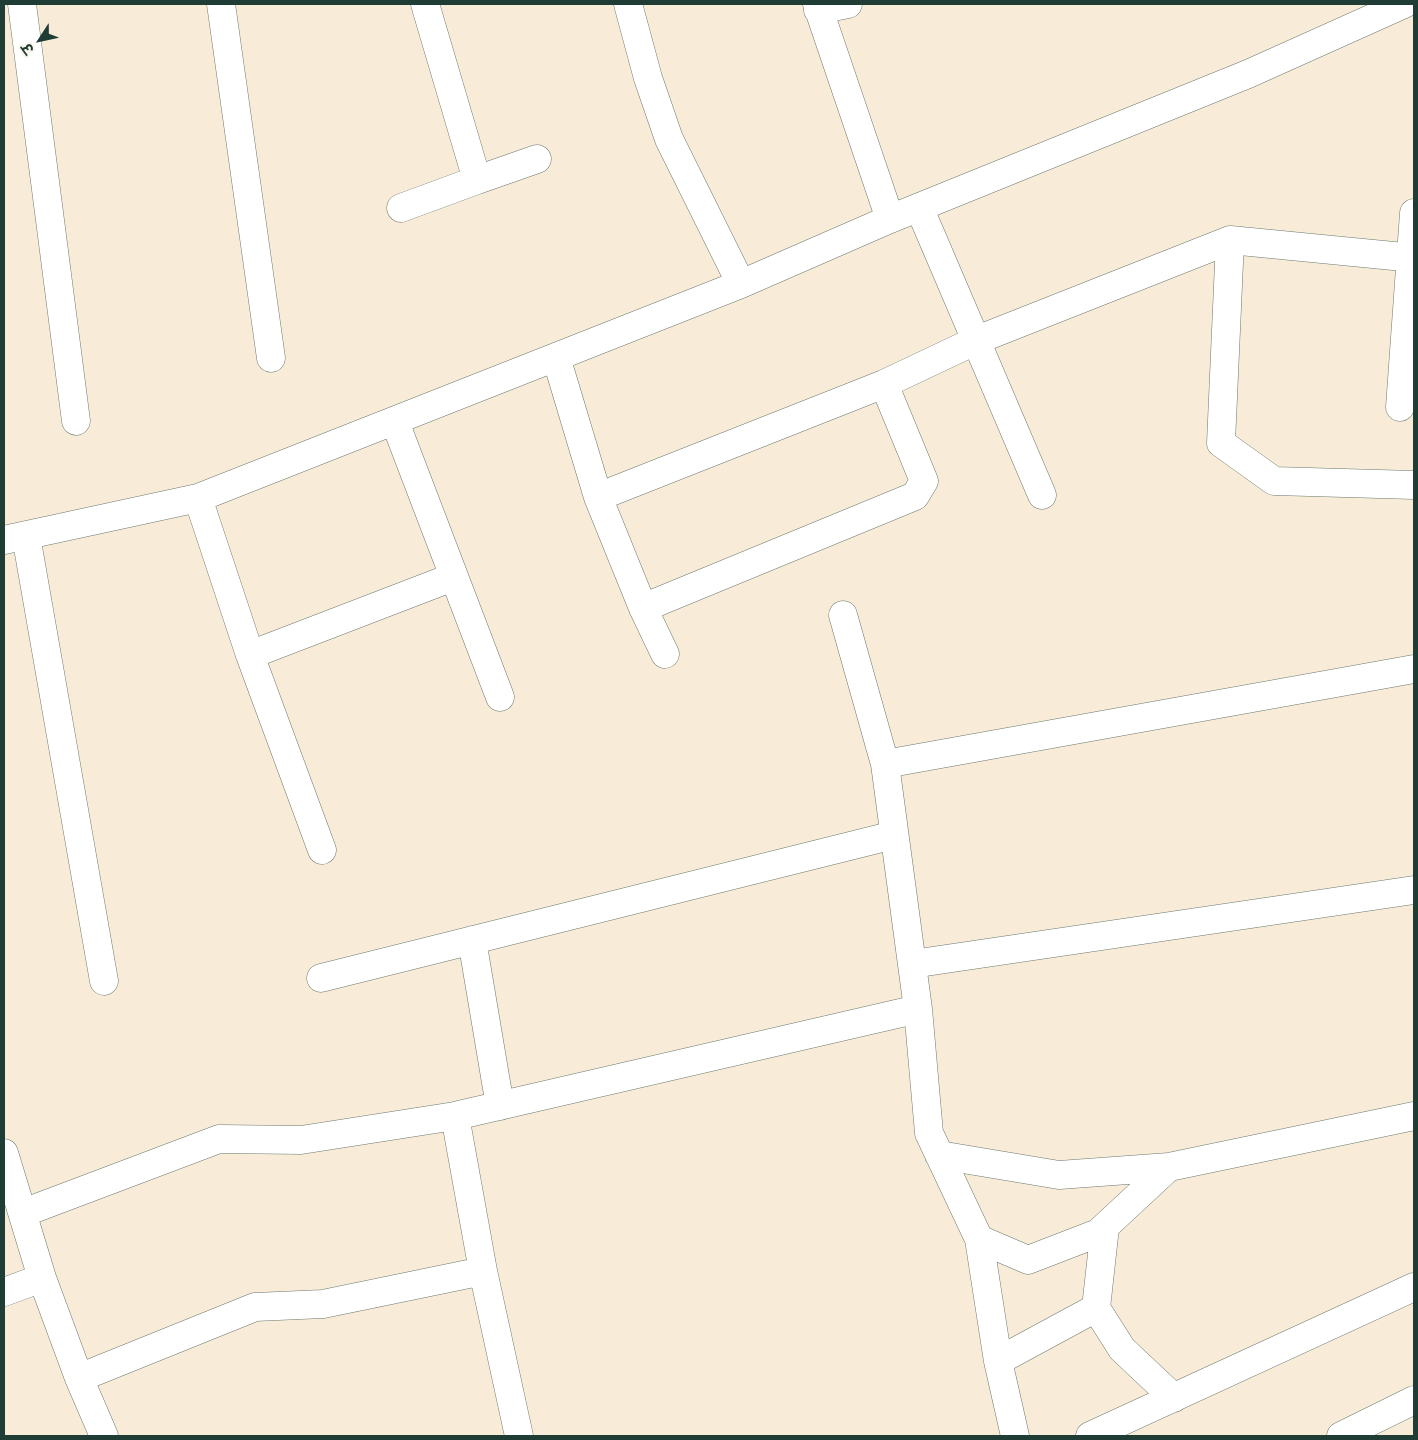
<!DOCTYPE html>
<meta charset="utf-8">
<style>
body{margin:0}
#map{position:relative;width:1418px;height:1440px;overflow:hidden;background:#f8ebd8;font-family:"Shantell Sans","Playpen Sans Deva",sans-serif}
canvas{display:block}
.frame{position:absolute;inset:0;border:5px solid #1f3d34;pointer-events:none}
.north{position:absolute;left:15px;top:15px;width:50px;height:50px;-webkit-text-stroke:4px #fbf7ec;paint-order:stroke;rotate:235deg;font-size:14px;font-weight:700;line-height:20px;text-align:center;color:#1f3d34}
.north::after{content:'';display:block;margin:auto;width:18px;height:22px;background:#1f3d34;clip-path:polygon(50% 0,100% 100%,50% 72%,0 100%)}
</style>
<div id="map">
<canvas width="1418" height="1440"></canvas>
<div class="frame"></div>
<div class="north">उ</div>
</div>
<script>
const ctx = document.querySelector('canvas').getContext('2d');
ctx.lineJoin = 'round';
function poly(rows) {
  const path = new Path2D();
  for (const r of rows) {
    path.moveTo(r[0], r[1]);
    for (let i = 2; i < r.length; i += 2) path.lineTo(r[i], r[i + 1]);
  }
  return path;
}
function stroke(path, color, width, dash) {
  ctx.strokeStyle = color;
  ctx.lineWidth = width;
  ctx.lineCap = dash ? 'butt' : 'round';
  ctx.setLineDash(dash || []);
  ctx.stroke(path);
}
const minor = poly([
 [22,4,76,421],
 [221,4,271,358],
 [628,4,648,78,669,139,741,284],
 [818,10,848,4],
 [477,180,537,159],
 [919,207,1042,495],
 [401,208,477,180,425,4],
 [890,219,1248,74,1404,4],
 [1230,240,1221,443,1274,481,1414,485],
 [556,357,598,497,643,608,665,654],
 [1400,407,1414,213],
 [395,422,500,697],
 [598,497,884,384,977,340,1230,240,1414,258],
 [198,498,250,655,322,850],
 [26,536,104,981],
 [4,540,198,498,741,284,890,219,817,4],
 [643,608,915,496,924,481,884,384],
 [843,615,885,764,918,1009,929,1133,979,1239,1028,1260,1098,1233,1169,1167,1414,1116],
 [250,655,453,577],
 [885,764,1414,669],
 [472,940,500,1106],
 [912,964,1414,890],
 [321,978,894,835],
 [455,1116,483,1271,519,1436],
 [4,1153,42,1278,79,1378,104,1436],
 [939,1155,1059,1175,1169,1167],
 [23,1213,219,1139,301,1140,455,1116,918,1009],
 [1105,1227,1096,1308,1122,1349,1174,1398],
 [979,1239,998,1361,1015,1436],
 [4,1292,42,1278],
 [998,1361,1096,1308],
 [79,1378,255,1307,323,1304,483,1271],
 [1090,1436,1414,1287],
 [1341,1436,1414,1400]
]);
stroke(minor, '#6b7a6d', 29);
stroke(minor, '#fff', 28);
</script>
